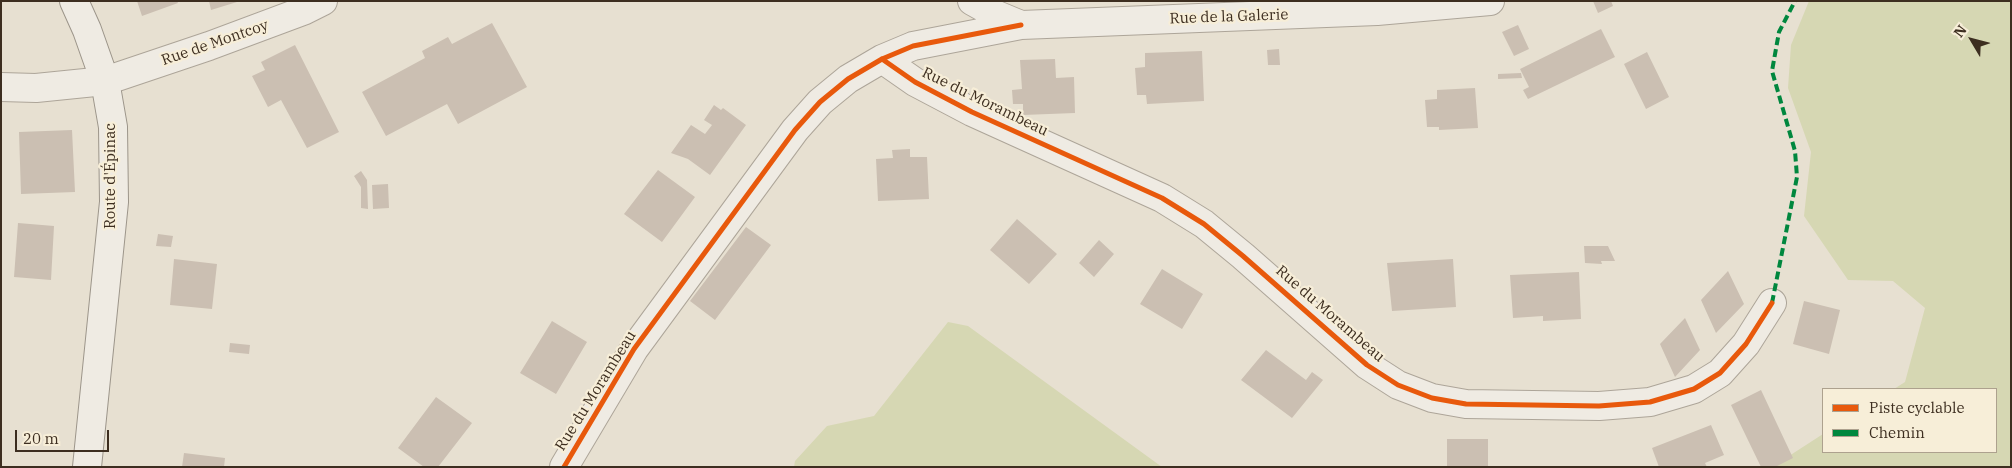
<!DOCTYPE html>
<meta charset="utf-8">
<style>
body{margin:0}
#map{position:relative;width:2012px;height:468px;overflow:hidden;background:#e7e0d1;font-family:"IBM Plex Serif",serif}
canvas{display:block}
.frame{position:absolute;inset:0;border:2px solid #3d2e20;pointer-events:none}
.legend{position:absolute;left:1822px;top:388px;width:175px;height:65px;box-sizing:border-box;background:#f7eed8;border:1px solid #ada18e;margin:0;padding:6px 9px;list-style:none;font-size:15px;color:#3d2e20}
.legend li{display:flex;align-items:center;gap:10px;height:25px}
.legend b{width:25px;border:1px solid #ada18e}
.north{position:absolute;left:1947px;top:15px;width:50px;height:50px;-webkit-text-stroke:4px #f7eed8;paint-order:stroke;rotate:307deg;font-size:14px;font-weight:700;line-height:20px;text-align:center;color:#3d2e20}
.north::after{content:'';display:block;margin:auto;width:18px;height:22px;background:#3d2e20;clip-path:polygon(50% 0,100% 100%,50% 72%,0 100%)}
.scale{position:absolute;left:15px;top:430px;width:94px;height:22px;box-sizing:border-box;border:2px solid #3d2e20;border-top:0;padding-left:6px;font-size:15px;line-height:18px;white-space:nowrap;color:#3d2e20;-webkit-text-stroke:4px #f7eed8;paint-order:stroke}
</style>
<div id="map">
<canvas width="2012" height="468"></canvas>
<div class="frame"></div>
<ul class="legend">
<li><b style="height:6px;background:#e8590c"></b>Piste cyclable</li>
<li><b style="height:6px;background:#00873e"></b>Chemin</li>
</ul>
<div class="north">N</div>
<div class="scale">20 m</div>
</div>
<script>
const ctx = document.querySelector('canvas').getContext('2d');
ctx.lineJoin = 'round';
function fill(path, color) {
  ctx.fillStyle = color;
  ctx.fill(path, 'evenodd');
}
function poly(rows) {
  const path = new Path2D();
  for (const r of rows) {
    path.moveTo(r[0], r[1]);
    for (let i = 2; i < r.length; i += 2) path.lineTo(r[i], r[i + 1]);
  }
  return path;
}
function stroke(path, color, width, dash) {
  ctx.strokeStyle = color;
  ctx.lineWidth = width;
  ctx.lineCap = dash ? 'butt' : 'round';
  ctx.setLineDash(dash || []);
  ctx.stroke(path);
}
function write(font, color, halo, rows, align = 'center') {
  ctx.font = font + ' "IBM Plex Serif",serif';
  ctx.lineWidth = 4.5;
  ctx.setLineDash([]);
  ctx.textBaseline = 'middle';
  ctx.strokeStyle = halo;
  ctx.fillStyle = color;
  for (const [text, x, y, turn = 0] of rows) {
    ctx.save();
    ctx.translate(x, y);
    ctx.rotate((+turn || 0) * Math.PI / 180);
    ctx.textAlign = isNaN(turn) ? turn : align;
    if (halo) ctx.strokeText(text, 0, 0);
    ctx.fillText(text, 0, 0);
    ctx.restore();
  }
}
const green = poly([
 [1809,1,2011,1,2011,467,1772,467,1823,434,1823,452,1996,452,1996,389,1894,389,1905,382,1925,308,1893,281,1848,280,1804,216,1811,152,1788,88,1791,45],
 [948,322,968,326,1162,467,794,467,795,461,827,426,874,416]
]);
const building = poly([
 [137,1,177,1,178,3,142,16],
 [209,1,237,1,237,2,211,10],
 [1593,1,1611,1,1613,6,1598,13],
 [492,23,527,87,458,124,447,104,386,136,362,92,425,58,422,51,448,37,452,44],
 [1518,25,1529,49,1514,56,1502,32],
 [1601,29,1615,57,1528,99,1523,90,1529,87,1520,69],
 [295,45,339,132,307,148,281,100,268,107,252,76,265,70,261,62],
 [1279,49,1280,65,1268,65,1267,50],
 [1202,51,1204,101,1147,104,1146,95,1137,95,1135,68,1145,67,1145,53],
 [1647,52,1669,97,1646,109,1624,64],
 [1055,59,1056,78,1074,77,1075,113,1023,115,1023,104,1013,104,1012,90,1022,89,1020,60],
 [1521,73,1522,78,1498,79,1498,74],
 [1475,88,1478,128,1439,130,1439,127,1427,127,1425,100,1437,99,1437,90],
 [714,105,721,110,723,108,746,125,710,175,688,159,671,153,691,125,705,134,712,125,704,120],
 [72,130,75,192,21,194,19,132],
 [910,149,910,157,927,157,929,199,878,201,876,159,893,158,892,150],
 [658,170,695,197,662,242,624,214],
 [361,171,367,180,368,209,361,208,361,187,354,176],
 [388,184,389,208,373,209,372,185],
 [1017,219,1057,254,1029,284,990,250],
 [18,223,54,226,51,280,14,277],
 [746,227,771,245,715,320,690,301],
 [158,234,173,236,171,247,156,246],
 [1099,240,1114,254,1094,277,1079,263],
 [1584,246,1608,246,1615,261,1601,261,1602,264,1585,263],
 [174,259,217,264,212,309,170,305],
 [1453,259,1456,307,1392,311,1387,263],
 [1162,269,1203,294,1182,329,1140,304],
 [1728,271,1744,304,1716,333,1701,300],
 [1579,272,1581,319,1543,321,1543,316,1513,318,1510,275],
 [1804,301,1840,310,1829,354,1793,344],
 [1685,318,1700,350,1675,377,1660,344],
 [552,321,587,342,556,394,520,373],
 [230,343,250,345,249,354,229,352],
 [1266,350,1306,380,1312,372,1323,380,1292,418,1241,380],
 [1761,390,1793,458,1775,467,1761,467,1731,405],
 [436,397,472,423,438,467,424,467,398,448],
 [1711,425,1724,455,1705,463,1707,467,1659,467,1652,448],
 [1447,439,1488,439,1488,467,1447,467],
 [184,453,225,458,224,467,182,467]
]);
const minor = poly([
 [972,1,997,15,1021,25,1377,11,1490,1],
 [882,59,915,82,972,112,1162,198,1204,224,1243,256,1367,365,1398,385,1432,398,1466,404,1599,406,1650,402,1694,389,1720,373,1746,344,1772,303],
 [1,87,36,88,105,81,209,46,303,11,323,1],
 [564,467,634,349,795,130,820,102,848,79,882,59,913,46,1021,25]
]);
const secondary = poly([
 [74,1,87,30,105,81,113,127,114,202,87,467]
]);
const quiet = poly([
 [1772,303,1797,177,1795,151,1772,71,1779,32,1795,1]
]);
const cycleway = poly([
 [882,59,915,82,972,112,1162,198,1204,224,1243,256,1367,365,1398,385,1432,398,1466,404,1599,406,1650,402,1694,389,1720,373,1746,344,1772,303],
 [564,467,634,349,795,130,820,102,848,79,882,59,913,46,1021,25]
]);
const streetNames = [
 ["Rue de la Galerie",1229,17,-2],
 ["Rue de Montcoy",215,43,-19],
 ["Rue du Morambeau",985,102,26],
 ["Route d'Épinac",111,176,-90],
 ["Rue du Morambeau",1330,314,41],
 ["Rue du Morambeau",596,391,-58]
];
fill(green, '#d6d7b3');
fill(building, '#cbbfb2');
stroke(minor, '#ada599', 30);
stroke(secondary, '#9c958a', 30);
stroke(minor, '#efebe3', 28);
stroke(secondary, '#efebe3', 28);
stroke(quiet, '#00873e', 4, [8, 4]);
stroke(cycleway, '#e8590c', 5);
write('15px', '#3d2e20', '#f7eed8', streetNames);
</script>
